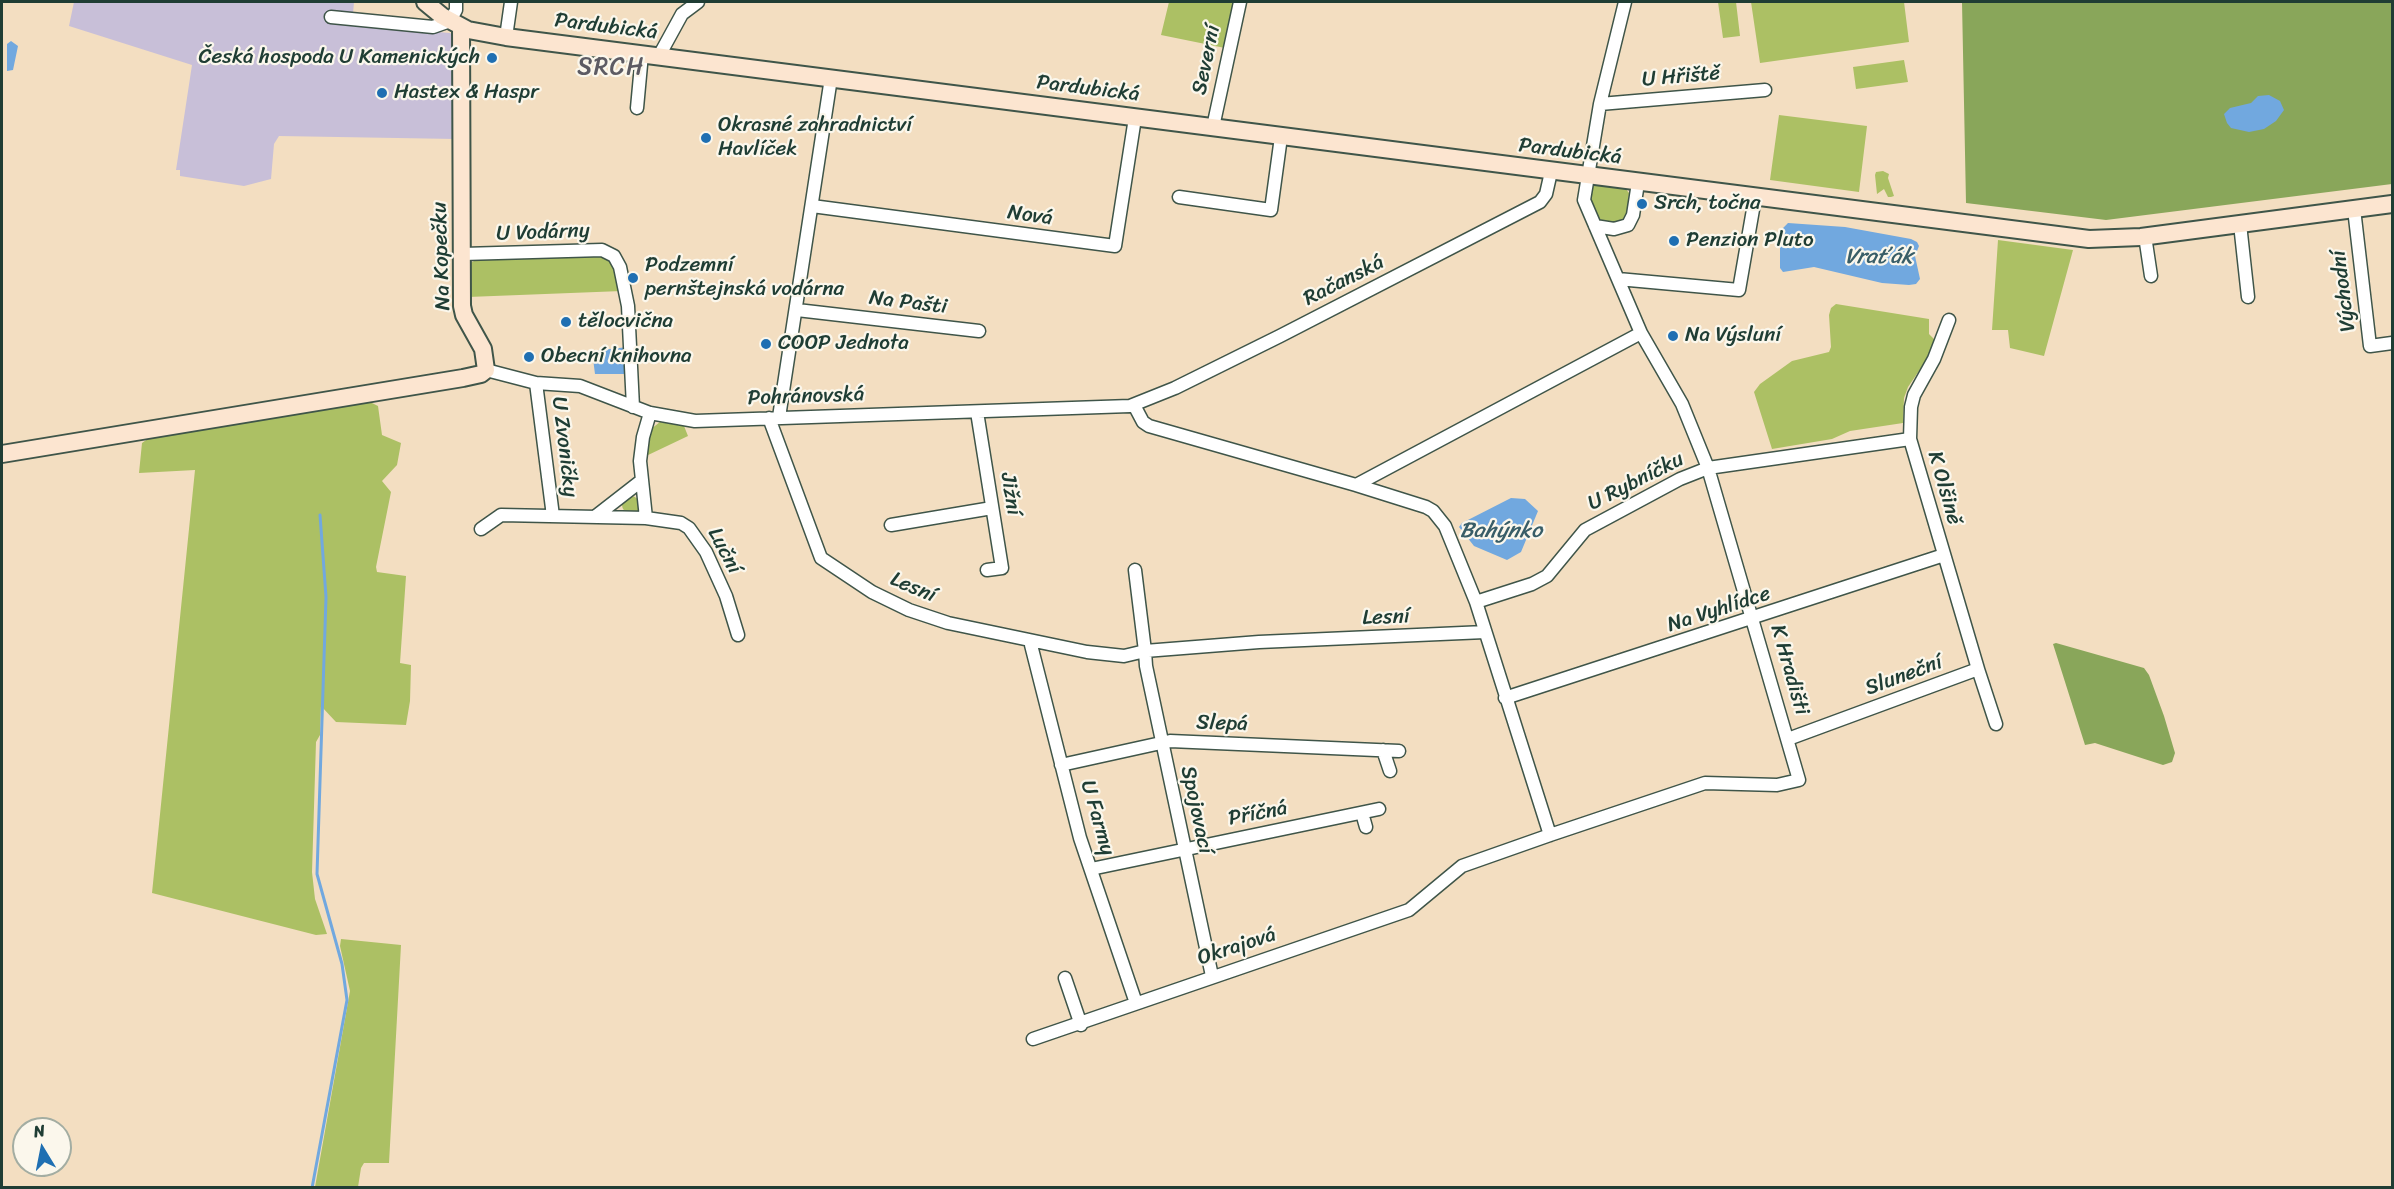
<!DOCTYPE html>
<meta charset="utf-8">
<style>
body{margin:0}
#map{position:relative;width:2394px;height:1189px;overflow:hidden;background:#f3dec1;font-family:Sriracha,sans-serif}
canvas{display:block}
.frame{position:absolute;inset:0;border:3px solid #1f3d34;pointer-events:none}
.north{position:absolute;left:12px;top:1117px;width:60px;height:60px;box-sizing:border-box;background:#fbf7ec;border:2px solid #a3ada2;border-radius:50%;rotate:350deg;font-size:16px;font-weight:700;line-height:24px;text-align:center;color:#1f3d34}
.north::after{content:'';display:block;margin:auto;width:21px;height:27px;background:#1f6fb2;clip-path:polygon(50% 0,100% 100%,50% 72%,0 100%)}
</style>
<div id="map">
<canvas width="2394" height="1189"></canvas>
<div class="frame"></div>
<div class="north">N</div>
</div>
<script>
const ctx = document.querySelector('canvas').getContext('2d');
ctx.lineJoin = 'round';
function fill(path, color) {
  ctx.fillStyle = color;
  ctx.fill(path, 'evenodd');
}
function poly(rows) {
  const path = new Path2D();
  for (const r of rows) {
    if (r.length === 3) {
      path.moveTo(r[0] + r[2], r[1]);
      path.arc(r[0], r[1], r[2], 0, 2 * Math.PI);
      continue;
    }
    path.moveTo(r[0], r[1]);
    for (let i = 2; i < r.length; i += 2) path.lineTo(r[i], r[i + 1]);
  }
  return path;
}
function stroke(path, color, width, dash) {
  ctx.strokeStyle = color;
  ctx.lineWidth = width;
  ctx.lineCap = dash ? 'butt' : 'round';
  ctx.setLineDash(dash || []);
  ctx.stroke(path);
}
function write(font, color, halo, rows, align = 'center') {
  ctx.font = font + ' Sriracha,sans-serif';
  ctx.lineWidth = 4.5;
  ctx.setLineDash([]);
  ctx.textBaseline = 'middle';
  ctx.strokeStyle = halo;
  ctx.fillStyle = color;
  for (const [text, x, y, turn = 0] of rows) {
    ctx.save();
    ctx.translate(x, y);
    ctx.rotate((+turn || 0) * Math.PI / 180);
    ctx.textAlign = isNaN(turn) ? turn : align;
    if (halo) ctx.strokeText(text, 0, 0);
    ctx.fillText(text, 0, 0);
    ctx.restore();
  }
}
const industrial = poly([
 [74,2,354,2,352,25,450,33,453,35,456,139,279,136,274,144,271,179,244,186,180,176,180,170,176,170,192,65,69,26]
]);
const green = poly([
 [1169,2,1235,2,1225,48,1161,35],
 [1718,2,1736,2,1740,36,1723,38],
 [1751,2,1904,2,1909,42,1760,63],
 [1904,60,1908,82,1856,89,1853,67],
 [1779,115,1867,126,1859,192,1770,180],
 [1883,171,1889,174,1888,178,1894,196,1891,197,1888,197,1884,189,1877,194,1875,175,1876,172],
 [1597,183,1625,188,1629,193,1627,215,1621,222,1603,223,1598,220,1591,199,1592,188],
 [1998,240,2073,250,2044,356,2010,348,2008,330,1992,330],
 [598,254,613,261,622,291,468,297,468,264,476,260],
 [1836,304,1929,319,1929,334,1935,340,1927,359,1908,387,1904,398,1903,423,1850,431,1832,439,1772,449,1754,392,1760,384,1792,361,1829,352,1831,347,1829,315,1831,308],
 [370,402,378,406,382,435,401,443,397,465,382,481,391,492,376,567,377,572,406,576,400,663,411,665,410,701,406,725,336,722,321,706,320,735,316,742,312,872,315,899,327,934,316,935,152,893,195,470,139,473,142,443,149,438],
 [660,422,684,426,688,436,646,456,651,429],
 [631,505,9],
 [341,939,401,945,389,1163,364,1163,361,1168,358,1187,315,1187,350,991,340,946]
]);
const forest = poly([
 [1962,2,2392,2,2392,184,2106,220,1966,203],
 [2056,643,2144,668,2149,675,2164,716,2175,753,2172,762,2163,765,2095,743,2085,745,2053,644]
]);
const water = poly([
 [11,41,18,46,13,70,7,71,7,44],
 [2269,95,2280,101,2284,110,2276,121,2264,129,2249,132,2231,128,2227,123,2224,114,2230,108,2251,103,2258,96],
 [1788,223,1845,227,1911,239,1917,242,1919,246,1915,256,1920,279,1916,284,1909,285,1882,283,1814,267,1783,272,1780,268,1780,243,1783,228],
 [628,347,629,374,595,374,592,351],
 [1511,498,1525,499,1538,511,1521,552,1507,560,1474,546,1459,527,1462,523]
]);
const stream = poly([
 [312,1188,347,1000,342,964,317,874,326,597,320,515]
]);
const street = poly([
 [331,17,433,27,450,21,456,10,456,2],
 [506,37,511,2],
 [659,56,682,14,698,2],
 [1600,104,1765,90],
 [637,108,642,54],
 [1213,127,1240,2],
 [1179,197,1271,210,1281,137],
 [812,206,1115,246,1135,118],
 [2354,209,2370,346,2392,343],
 [2240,224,2248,297],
 [1595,226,1614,229,1628,225,1633,215,1638,183],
 [2145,236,2151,276],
 [463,254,602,250,614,256,620,267,628,306,633,407],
 [1618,279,1739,290,1755,198],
 [797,310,979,331],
 [1949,320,1934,359,1914,395,1911,407,1910,439,1978,669],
 [486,370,536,383,580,386,650,413,695,421,1130,406,1175,388,1280,336,1540,202,1546,194,1551,172],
 [536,383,553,516],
 [1134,405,1143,422,1149,426,1356,485,1641,333,1584,200,1600,104,1625,2],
 [977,412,1002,568,987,570],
 [779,417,831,78],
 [769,418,821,558,872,592,909,610,948,623,1087,652,1124,656,1145,651,1146,666,1212,976],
 [1356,485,1426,507,1433,511,1445,526,1476,602,1550,835],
 [596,516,641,481],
 [646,518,640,461,643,437,650,413],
 [891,525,992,508],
 [481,529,501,515,646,518,681,523,689,528,706,552,726,596,738,635],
 [1135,570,1145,651,1259,642,1485,632],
 [1476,602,1532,584,1547,576,1585,530,1680,479,1708,468,1910,439],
 [1030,641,1080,838,1136,1003],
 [1505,698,1944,555],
 [1788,739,1978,669,1996,724],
 [1383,750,1390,771],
 [1061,765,1170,741,1399,751],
 [1362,813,1366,827],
 [1091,869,1379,809],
 [1065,978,1081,1025],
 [1033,1039,1409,910,1462,866,1550,835,1705,783,1777,785,1799,780,1708,468,1682,404,1641,333]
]);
const secondary = poly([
 [425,2,442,16,468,30,506,37,2089,239,2141,237,2392,204],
 [2,454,463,378,481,374,486,370,483,349,464,315,462,306,461,27]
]);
const markers = [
 [492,58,6,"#1f6fb2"],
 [382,93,6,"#1f6fb2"],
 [706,138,6,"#1f6fb2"],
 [1642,204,6,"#1f6fb2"],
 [1674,241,6,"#1f6fb2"],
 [633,278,6,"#1f6fb2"],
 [566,322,6,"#1f6fb2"],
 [1673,336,6,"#1f6fb2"],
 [766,344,6,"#1f6fb2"],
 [529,357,6,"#1f6fb2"]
];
const streetNames = [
 ["Pardubická",606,27,7],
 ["Severní",1207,60,-78],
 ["U Hřiště",1681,77,-5],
 ["Pardubická",1088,89,7],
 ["Pardubická",1570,152,7],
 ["Nová",1030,216,8],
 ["U Vodárny",543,233,-2],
 ["Na Kopečku",442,256,-92],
 ["Račanská",1344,281,-27],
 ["Východní",2344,291,-97],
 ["Na Pašti",908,303,7],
 ["Pohránovská",806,397,-2],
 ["U Zvoničky",564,447,83],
 ["U Rybníčku",1636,482,-27],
 ["K Olšině",1944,488,74],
 ["Jižní",1010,494,81],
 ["Luční",724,551,62],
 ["Lesní",913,588,23],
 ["Na Vyhlídce",1719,610,-18],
 ["Lesní",1386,618,-2],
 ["K Hradišti",1789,670,74],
 ["Sluneční",1904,676,-20],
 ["Slepá",1222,724,2],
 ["Spojovací",1196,810,78],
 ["Příčná",1258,814,-11],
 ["U Farmy",1097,818,74],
 ["Okrajová",1237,947,-18]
];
const poiNames = [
 ["Česká hospoda U Kamenických",480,58,"right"],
 ["Hastex & Haspr",394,93],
 ["Okrasné zahradnictví",718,126],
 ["Havlíček",718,150],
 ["Srch, točna",1654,204],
 ["Penzion Pluto",1686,241],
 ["Podzemní",645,266],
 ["pernštejnská vodárna",645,290],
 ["tělocvična",578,322],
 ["Na Výsluní",1685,336],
 ["COOP Jednota",778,344],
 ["Obecní knihovna",541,357]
];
const waterNames = [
 ["Vraťák",1879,257],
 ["Bahýnko",1501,531]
];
const quarterNames = [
 ["SRCH",611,68]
];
fill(industrial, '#c8bfd8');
fill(green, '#acc064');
fill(forest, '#89a65a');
fill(water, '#71a8df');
stroke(stream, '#71a8df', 3);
stroke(street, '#3f5549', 15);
stroke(secondary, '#3f5549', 20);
stroke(street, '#fff', 12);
stroke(secondary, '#fce5d0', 16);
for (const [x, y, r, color] of markers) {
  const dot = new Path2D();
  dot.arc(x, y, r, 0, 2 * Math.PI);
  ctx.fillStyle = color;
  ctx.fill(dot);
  stroke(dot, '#fbf7ec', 2);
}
write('21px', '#1f3d34', '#fbf7ec', streetNames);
write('21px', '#1f3d34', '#fbf7ec', poiNames, 'left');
write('italic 22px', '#385d67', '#fbf7ec', waterNames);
ctx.letterSpacing = '1.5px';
write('24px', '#5d5b63', '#fbf7ec', quarterNames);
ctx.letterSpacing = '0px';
</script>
